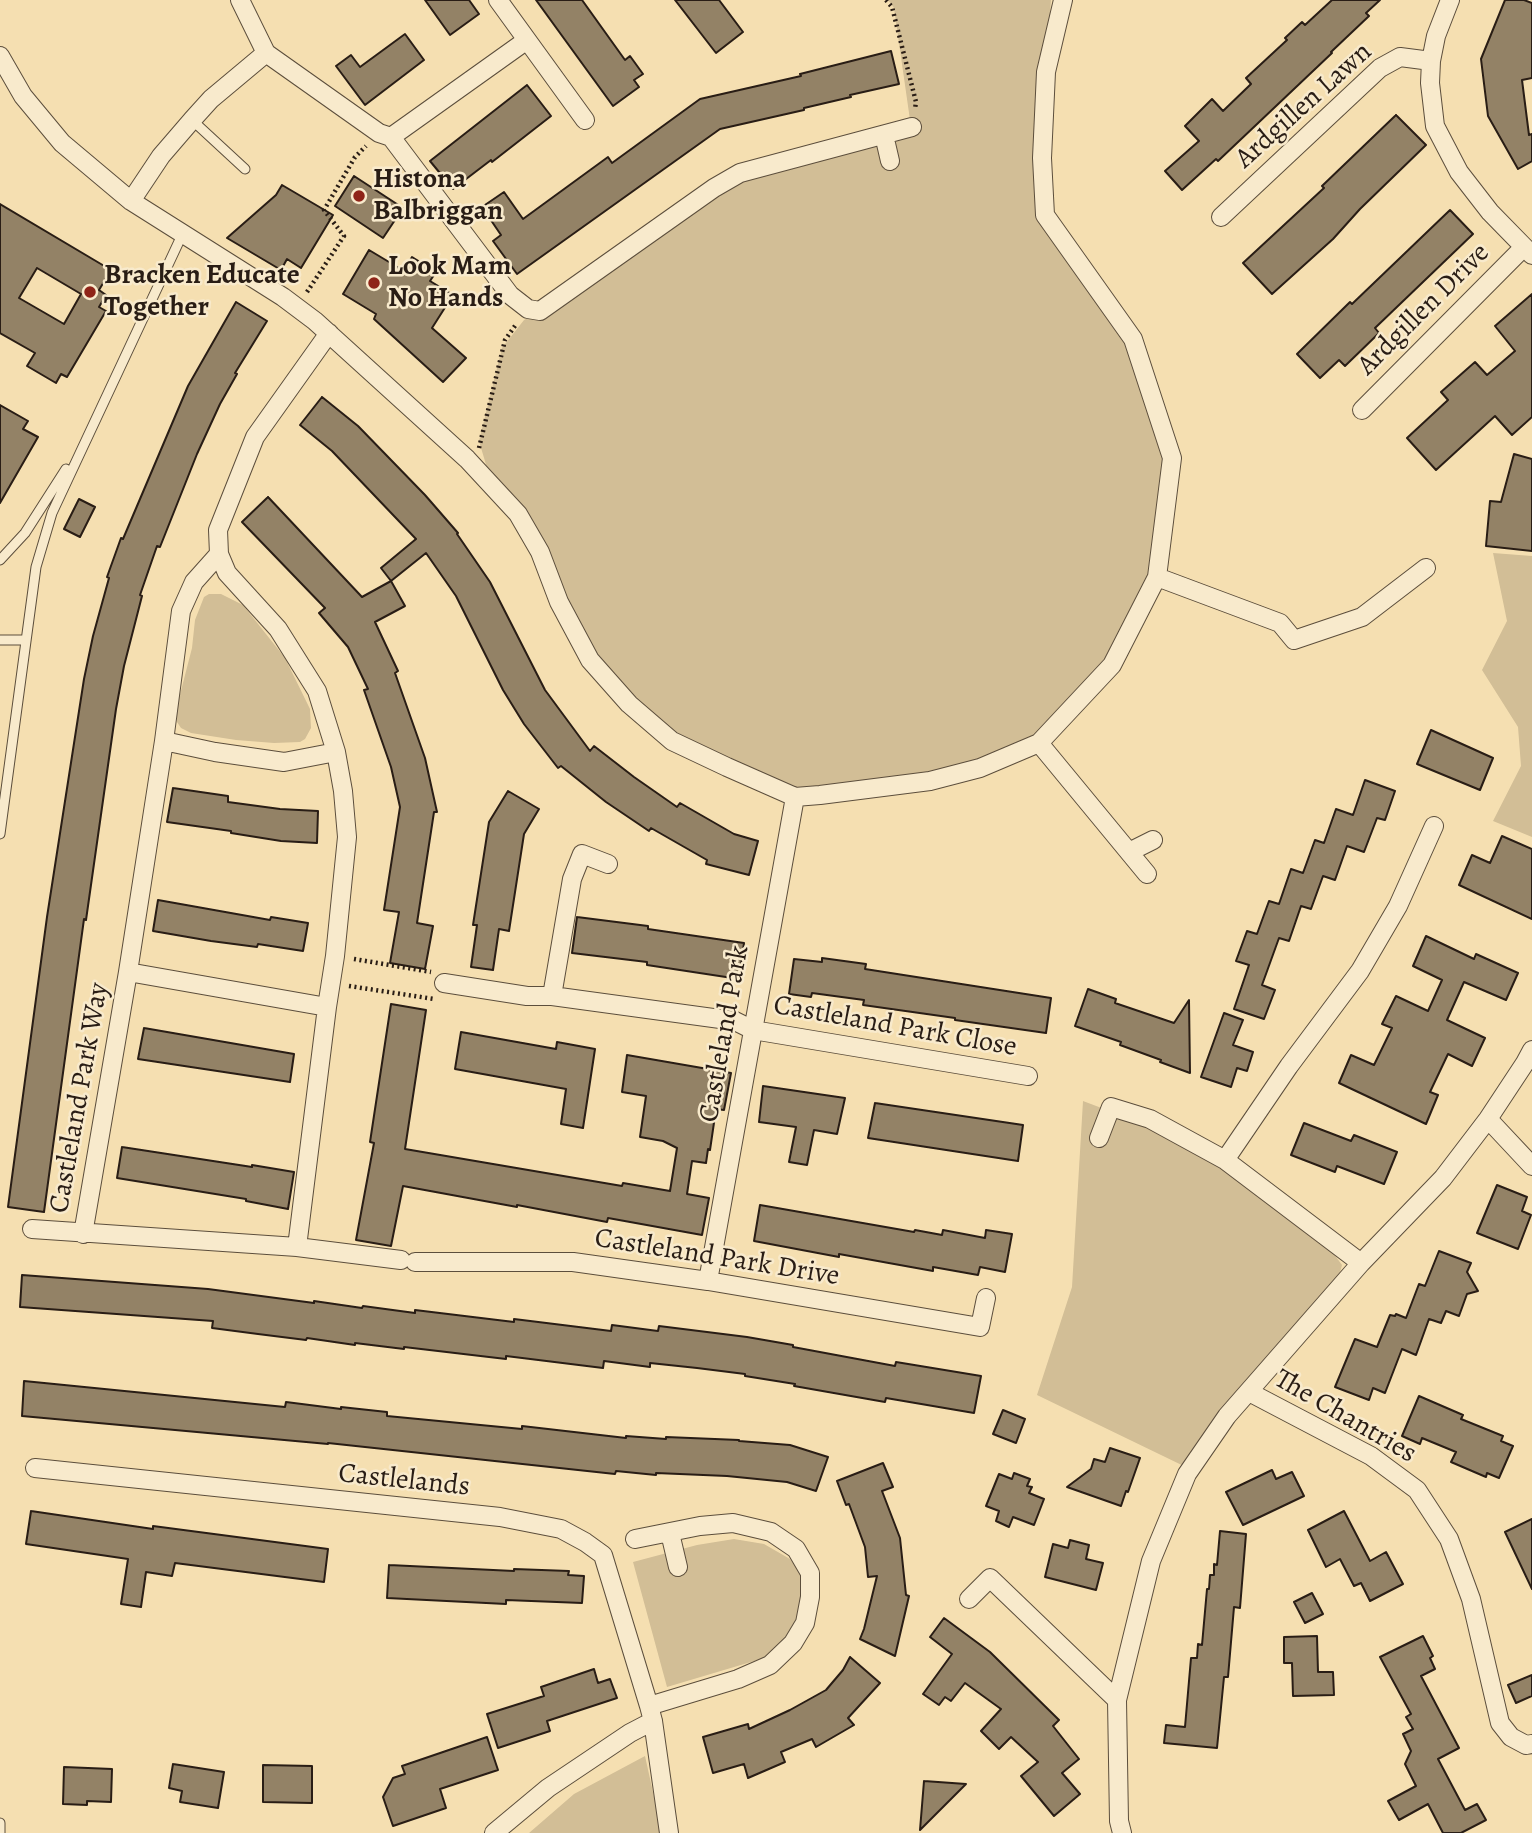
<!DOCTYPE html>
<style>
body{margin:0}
canvas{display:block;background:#f5dfb1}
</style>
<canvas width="1532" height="1833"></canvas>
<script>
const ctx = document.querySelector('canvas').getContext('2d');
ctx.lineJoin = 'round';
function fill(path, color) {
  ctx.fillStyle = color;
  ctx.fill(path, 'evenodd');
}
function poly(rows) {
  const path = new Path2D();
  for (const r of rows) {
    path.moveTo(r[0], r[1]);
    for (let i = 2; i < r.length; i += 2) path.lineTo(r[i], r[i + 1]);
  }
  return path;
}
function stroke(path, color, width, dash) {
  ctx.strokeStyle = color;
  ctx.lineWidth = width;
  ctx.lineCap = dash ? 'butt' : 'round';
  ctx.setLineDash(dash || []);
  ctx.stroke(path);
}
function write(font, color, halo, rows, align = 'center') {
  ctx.font = font + ' Alegreya,serif';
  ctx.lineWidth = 5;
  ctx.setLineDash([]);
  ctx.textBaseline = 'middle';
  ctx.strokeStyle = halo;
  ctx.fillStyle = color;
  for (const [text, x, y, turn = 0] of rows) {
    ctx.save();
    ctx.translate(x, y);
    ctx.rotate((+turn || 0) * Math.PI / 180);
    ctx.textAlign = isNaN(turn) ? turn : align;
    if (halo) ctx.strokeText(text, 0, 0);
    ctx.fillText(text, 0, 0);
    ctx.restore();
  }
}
const green = poly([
 [888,0,1051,0,1046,72,1045,215,1133,339,1172,458,1157,577,1112,665,1039,743,980,768,795,790,672,741,590,660,487,468,479,441,502,348,524,320,540,311,714,188,911,127,894,8],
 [1493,553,1532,556,1532,837,1493,821,1521,766,1518,727,1482,670,1507,621],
 [209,594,221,594,243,605,285,658,310,709,311,728,305,739,300,742,274,743,236,740,191,733,181,728,177,722,176,710,192,648,195,620,204,597],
 [1083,1101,1165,1132,1237,1174,1328,1246,1342,1265,1337,1284,1192,1470,1037,1395,1072,1287],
 [734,1539,764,1544,790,1559,804,1576,807,1592,790,1641,771,1656,667,1687,633,1562,697,1545],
 [645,1756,662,1833,529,1833,574,1794]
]);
const building = poly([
 [425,0,469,0,479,14,450,35,425,0],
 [536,0,582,0,625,60,630,56,643,74,634,80,639,87,613,106,536,0],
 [675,0,719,0,743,32,716,53,675,0],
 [1332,0,1380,0,1366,13,1369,16,1331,52,1332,53,1218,161,1216,159,1182,190,1165,171,1199,141,1185,126,1212,99,1223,111,1251,84,1246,78,1287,40,1285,38,1302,22,1305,25,1332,0],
 [1505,0,1524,0,1532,3,1532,78,1522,80,1529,135,1532,134,1532,161,1518,169,1488,116,1481,59,1505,0],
 [405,34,424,60,365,105,336,66,351,55,360,67,405,34],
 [891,51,899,84,850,95,851,97,804,108,804,110,720,129,517,274,493,241,501,235,482,207,504,192,523,219,608,157,612,163,700,99,801,76,800,74,891,51],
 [527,85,551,116,492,162,491,160,453,189,430,161,527,85],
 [1396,115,1426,145,1360,209,1333,239,1272,294,1243,263,1324,188,1322,186,1396,115],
 [354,176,403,208,383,238,335,206,354,176],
 [282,185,333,215,301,268,287,259,281,270,227,238,276,195,282,185],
 [0,204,111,270,99,290,106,295,99,307,106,311,67,377,61,374,56,383,27,366,35,353,0,333,0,204],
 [37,268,81,294,64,324,19,298,37,268],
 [1450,210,1473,234,1375,328,1379,333,1345,366,1339,360,1320,378,1297,354,1350,302,1352,304,1450,210],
 [369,250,404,271,412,257,436,272,430,281,453,295,432,328,466,358,443,382,374,319,376,314,343,294,369,250],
 [1532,294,1532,417,1512,435,1495,416,1436,470,1407,438,1448,400,1441,392,1475,362,1487,375,1515,351,1495,326,1532,294],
 [236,302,267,321,235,373,237,374,220,404,197,454,160,547,157,546,140,595,142,596,124,666,116,709,86,920,84,919,44,1212,8,1207,47,917,84,679,93,636,109,578,107,577,121,538,123,539,188,386,236,302],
 [322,397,358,426,425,495,458,533,457,534,490,582,545,690,590,751,594,746,634,777,677,807,680,803,734,834,758,841,749,875,706,864,707,860,651,828,649,831,606,802,561,766,558,768,524,724,503,690,456,596,426,553,391,581,381,568,416,539,332,451,300,425,322,397],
 [0,405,28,421,23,429,38,437,0,503,0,405],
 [1514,454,1532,459,1532,551,1486,546,1490,501,1501,502,1514,454],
 [268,497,362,597,391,581,405,606,375,622,398,671,395,673,425,758,437,812,434,812,417,923,433,926,425,969,390,963,399,912,384,910,400,807,391,767,364,690,368,689,348,647,319,613,325,608,242,522,268,497],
 [79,499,95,507,80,537,64,529,79,499],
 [1431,730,1493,758,1480,790,1417,764,1431,730],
 [1365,780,1395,791,1385,820,1377,818,1364,852,1347,846,1335,880,1323,876,1311,909,1301,906,1289,941,1279,938,1262,985,1275,990,1264,1019,1234,1009,1249,965,1236,961,1247,931,1257,934,1269,901,1279,904,1291,869,1303,873,1315,840,1324,843,1336,809,1353,815,1365,780],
 [173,788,228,796,228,802,280,809,318,811,317,843,281,841,231,833,231,831,167,822,173,788],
 [508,791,539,809,524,834,509,931,499,929,493,970,471,967,477,925,473,925,489,822,508,791],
 [1502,836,1532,849,1532,919,1459,885,1472,855,1490,863,1502,836],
 [158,900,270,920,271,917,308,923,303,951,258,944,257,947,211,941,153,931,158,900],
 [577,917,648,926,648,929,744,943,739,979,647,965,647,962,572,953,577,917],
 [1426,936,1474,959,1476,954,1518,973,1506,1000,1464,982,1447,1020,1485,1038,1472,1066,1448,1054,1430,1092,1438,1095,1426,1124,1339,1083,1351,1055,1374,1065,1392,1028,1382,1024,1396,996,1428,1011,1442,980,1413,966,1426,936],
 [822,958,866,964,865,969,1051,998,1046,1033,955,1020,955,1018,863,1005,864,1000,812,993,811,997,789,994,794,959,822,962,822,958],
 [1088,989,1116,999,1115,1003,1174,1023,1189,1000,1190,1073,1160,1062,1161,1060,1120,1045,1121,1042,1075,1026,1088,989],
 [391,1004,426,1010,405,1149,622,1186,623,1183,670,1191,677,1148,663,1141,640,1137,646,1096,622,1092,627,1055,731,1073,724,1110,716,1109,710,1150,708,1149,706,1163,692,1161,687,1194,709,1198,702,1235,608,1218,607,1222,517,1205,517,1207,403,1186,391,1246,356,1240,374,1143,370,1142,391,1004],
 [1224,1013,1243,1020,1233,1045,1253,1052,1247,1071,1237,1068,1231,1087,1201,1077,1224,1013],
 [144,1028,294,1054,290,1082,138,1059,144,1028],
 [461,1032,556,1049,557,1042,595,1049,583,1128,561,1124,566,1089,455,1069,461,1032],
 [763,1086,845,1098,837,1134,814,1130,807,1165,789,1162,796,1127,759,1122,763,1086],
 [875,1103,1023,1125,1018,1161,868,1138,875,1103],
 [1304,1123,1351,1141,1354,1135,1397,1152,1384,1184,1337,1166,1335,1172,1291,1155,1304,1123],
 [122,1147,252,1167,252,1165,294,1172,288,1209,246,1201,246,1199,117,1178,122,1147],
 [1497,1185,1527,1197,1522,1211,1531,1215,1518,1249,1477,1233,1497,1185],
 [760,1205,914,1232,915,1230,942,1235,943,1230,985,1238,986,1230,1012,1234,1005,1272,980,1267,978,1275,933,1267,933,1271,839,1254,839,1257,754,1241,760,1205],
 [1439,1251,1471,1263,1467,1272,1478,1291,1467,1294,1459,1316,1446,1311,1441,1323,1429,1319,1416,1355,1402,1349,1385,1393,1373,1388,1369,1400,1335,1387,1355,1339,1377,1347,1390,1315,1395,1316,1396,1314,1406,1318,1419,1284,1425,1286,1439,1251],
 [22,1275,208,1289,314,1303,314,1301,362,1308,363,1306,415,1313,415,1310,514,1322,514,1319,611,1331,612,1325,658,1331,659,1326,747,1337,793,1345,793,1347,895,1366,896,1362,981,1376,974,1413,886,1398,885,1402,794,1386,795,1384,745,1376,745,1374,697,1368,650,1363,650,1367,604,1361,603,1368,506,1356,506,1359,404,1347,404,1349,355,1343,355,1345,307,1338,306,1340,258,1334,212,1328,213,1321,20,1307,22,1275],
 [24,1381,285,1407,286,1402,341,1409,341,1407,387,1412,387,1416,522,1429,522,1426,626,1438,626,1436,666,1439,666,1437,739,1440,739,1441,790,1445,828,1457,816,1491,787,1482,727,1476,656,1473,656,1475,616,1471,615,1474,328,1443,328,1444,22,1416,24,1381],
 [1419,1396,1463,1415,1461,1419,1503,1436,1501,1441,1513,1446,1499,1478,1487,1473,1486,1477,1451,1462,1456,1452,1422,1438,1420,1444,1402,1436,1419,1396],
 [1003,1410,1025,1419,1016,1443,993,1434,1003,1410],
 [1110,1448,1140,1458,1128,1492,1126,1491,1121,1506,1067,1487,1091,1469,1094,1459,1105,1462,1110,1448],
 [883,1463,893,1487,882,1491,900,1538,906,1595,909,1596,895,1656,860,1639,864,1629,877,1576,868,1577,865,1547,849,1504,846,1505,837,1481,883,1463],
 [1272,1470,1276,1479,1292,1472,1304,1496,1243,1525,1226,1492,1272,1470],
 [1014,1473,1030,1479,1027,1486,1032,1487,1029,1493,1044,1499,1034,1525,1013,1517,1009,1527,996,1521,999,1511,986,1506,999,1474,1012,1479,1014,1473],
 [31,1511,153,1529,153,1526,328,1549,324,1582,175,1563,172,1576,146,1572,141,1607,121,1604,128,1559,26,1544,31,1511],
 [1344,1511,1370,1561,1386,1552,1403,1584,1370,1601,1361,1583,1354,1586,1340,1559,1326,1567,1308,1530,1344,1511],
 [1532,1519,1532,1589,1505,1532,1532,1519],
 [1220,1531,1246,1534,1240,1608,1234,1607,1228,1677,1224,1677,1217,1748,1164,1743,1166,1725,1185,1727,1191,1658,1197,1658,1198,1644,1202,1645,1207,1589,1209,1589,1210,1575,1214,1575,1214,1564,1217,1565,1220,1531],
 [1070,1540,1089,1545,1086,1559,1103,1563,1096,1590,1045,1577,1053,1544,1068,1548,1070,1540],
 [389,1565,514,1571,514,1569,569,1571,568,1575,584,1576,582,1603,506,1600,506,1604,387,1598,389,1565],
 [1312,1593,1323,1614,1305,1623,1294,1602,1312,1593],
 [944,1618,990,1652,1059,1720,1053,1726,1079,1759,1062,1773,1080,1794,1054,1816,1021,1776,1038,1762,1011,1737,999,1749,981,1731,1001,1709,965,1683,951,1701,945,1697,939,1705,923,1694,952,1654,930,1637,944,1618],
 [1317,1636,1318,1672,1333,1672,1334,1695,1293,1696,1292,1663,1284,1663,1284,1637,1317,1636],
 [1423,1636,1433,1656,1430,1658,1435,1669,1421,1676,1459,1748,1438,1759,1465,1810,1477,1804,1486,1820,1461,1833,1443,1833,1428,1804,1399,1820,1388,1801,1416,1786,1405,1764,1411,1751,1403,1734,1413,1729,1406,1717,1411,1714,1380,1657,1423,1636],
 [850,1657,880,1683,848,1718,854,1725,816,1747,812,1739,781,1752,785,1762,748,1778,744,1764,713,1773,703,1737,748,1724,749,1729,790,1710,826,1690,843,1670,850,1657],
 [594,1669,598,1683,610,1679,617,1698,547,1721,550,1731,498,1748,487,1714,544,1696,541,1687,594,1669],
 [1532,1675,1532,1696,1516,1703,1508,1685,1532,1675],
 [487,1737,498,1770,440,1789,446,1808,393,1826,383,1797,393,1778,405,1774,402,1766,487,1737],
 [173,1764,224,1772,218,1808,180,1802,182,1791,169,1788,173,1764],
 [263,1765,312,1766,312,1803,263,1802,263,1765],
 [64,1767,112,1769,111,1802,87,1801,87,1805,63,1804,64,1767],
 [924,1781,966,1784,920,1830,924,1781]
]);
const path = poly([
 [886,0,892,7,916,102,915,109],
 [307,292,344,236,324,210,355,157,366,146],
 [479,448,505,340,517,323],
 [354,959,431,972],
 [349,986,434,999]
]);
const service = poly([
 [192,120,245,169],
 [0,560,25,533,66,469],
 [0,640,26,640],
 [0,834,36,567,52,513,182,235],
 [0,1823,0,1833]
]);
const minor = poly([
 [498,0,585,120],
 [1450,0,1436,36,1431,61,1430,83,1435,126,1459,172,1490,212,1532,255],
 [266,53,379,133,391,137,510,295,528,309,540,311,714,188,740,173,912,127],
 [0,56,23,96,62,143,131,201,283,297,315,321,467,459,518,514,540,552,559,602,590,660,629,704,672,741,727,767,795,797,820,795,930,781,980,768,1039,743,1112,665,1157,577,1172,458,1133,339,1045,215,1042,158,1046,72,1063,0],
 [884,135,890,161],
 [391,137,527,40],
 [131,201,161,156,192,120,211,99,266,53,240,0],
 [1221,217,1380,68,1400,57,1431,61],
 [1362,410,1523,248],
 [219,554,194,582,181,611,164,741,215,752,284,762,336,752,317,691,278,629,227,573,219,554,218,530,255,437,329,333],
 [1157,577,1280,623,1294,640,1362,617,1426,568],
 [1039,743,1147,874],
 [1129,852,1153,840],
 [128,972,327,1007],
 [444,983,527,996,552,996,735,1021,753,1030,1028,1076],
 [552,996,572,879,582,854,608,864],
 [1488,1119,1532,1166],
 [1099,1138,1111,1107,1150,1119,1225,1160,1361,1263],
 [1225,1160,1289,1066,1360,971,1398,906,1434,826],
 [32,1229,297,1247,401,1260],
 [83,1234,128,972,164,741],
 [297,1247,327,1007,335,956,347,837,343,791,336,752],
 [415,1262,573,1262,708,1281,980,1327,986,1298],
 [708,1281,795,797],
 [1249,1392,1371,1456,1417,1490,1449,1539,1471,1599,1500,1723,1511,1737,1526,1745,1532,1744],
 [35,1468,500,1517,561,1529,585,1542,603,1555,649,1706,653,1721,669,1833],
 [670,1533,678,1567],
 [635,1539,700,1526,733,1523,771,1532,796,1549,810,1573,810,1597,805,1623,793,1643,770,1665,738,1679,649,1706],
 [969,1599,990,1578,1117,1700],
 [494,1833,548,1788,630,1733,653,1721],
 [1122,1833,1119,1821,1117,1700,1151,1561,1187,1474,1227,1416,1361,1263,1443,1178,1488,1119,1525,1063,1532,1050]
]);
const markers = [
 [359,196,7,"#8f2418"],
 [374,283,7,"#8f2418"],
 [90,292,7,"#8f2418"]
];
const streetNames = [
 ["Ardgillen Lawn",1304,106,-42],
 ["Ardgillen Drive",1424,310,-45],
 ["Castleland Park Close",895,1027,10],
 ["Castleland Park",725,1034,-80],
 ["Castleland Park Way",80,1098,-80],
 ["Castleland Park Drive",717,1258,9],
 ["The Chantries",1345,1417,30],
 ["Castlelands",404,1481,6]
];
const poiNames = [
 ["Histona",373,180],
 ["Balbriggan",373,212],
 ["Look Mam",388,267],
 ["No Hands",388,299],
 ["Bracken Educate",104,276],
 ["Together",104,308]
];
fill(green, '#d2be96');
fill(building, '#938266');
stroke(building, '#291d15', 2);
stroke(service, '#5c4e3c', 11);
stroke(minor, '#5c4e3c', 20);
stroke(path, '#291d15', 4.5, [2, 3.5]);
stroke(service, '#f8eacc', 9);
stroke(minor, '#f8eacc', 18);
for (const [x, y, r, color] of markers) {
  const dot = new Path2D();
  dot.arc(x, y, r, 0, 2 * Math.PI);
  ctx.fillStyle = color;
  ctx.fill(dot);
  stroke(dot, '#f8eacc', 2.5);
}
write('28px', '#291d15', '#f8eacc', streetNames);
write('bold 28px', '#291d15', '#f8eacc', poiNames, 'left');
</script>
